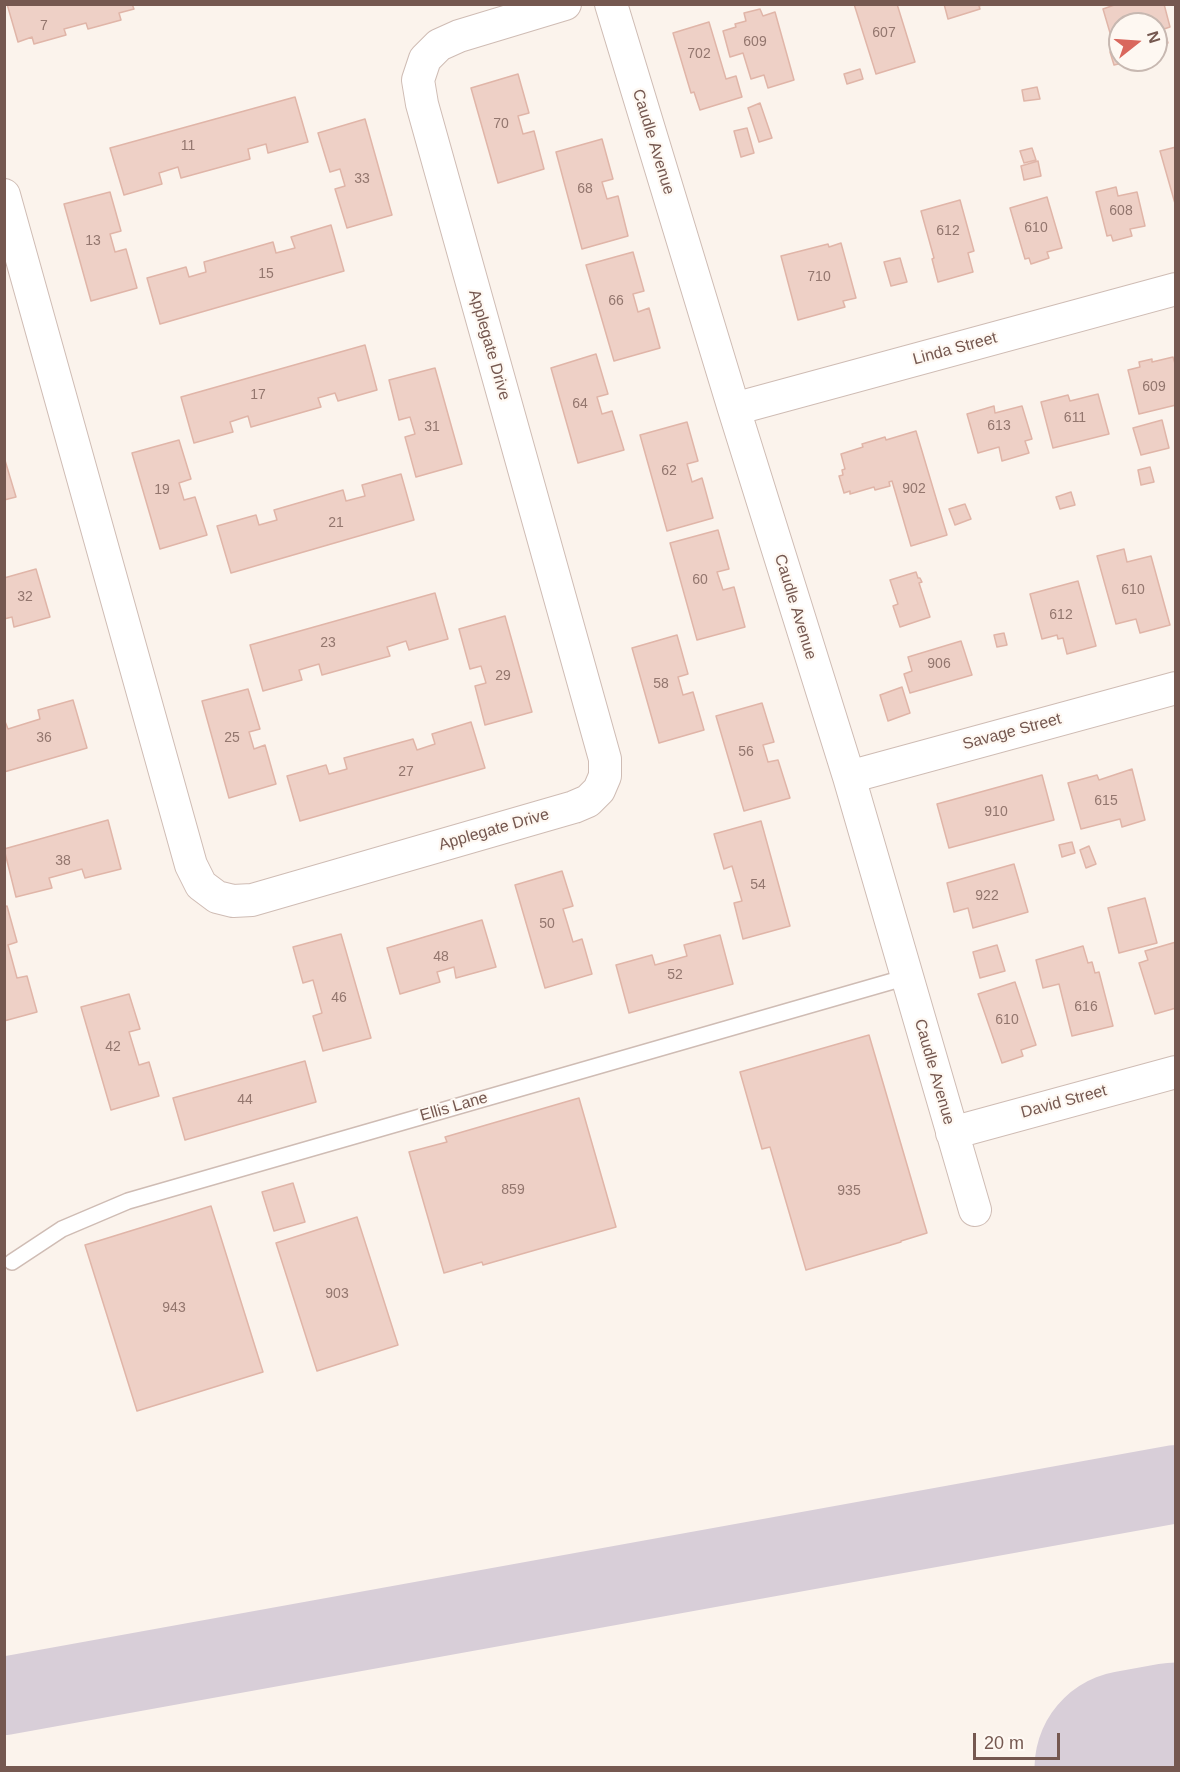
<!DOCTYPE html>
<style>
body{margin:0}
#map{position:relative;width:1180px;height:1772px;overflow:hidden;background:#fbf3ec;font-family:Helvetica,sans-serif}
canvas{display:block}
.frame{position:absolute;inset:0;border:6px solid #755850;pointer-events:none}
.north{position:absolute;left:1108px;top:12px;width:60px;height:60px;box-sizing:border-box;background:#fef8f2;border:2px solid #c7b8b1;border-radius:50%;rotate:73deg;font-size:16px;font-weight:700;line-height:24px;text-align:center;color:#755850}
.north::after{content:'';display:block;margin:auto;width:21px;height:27px;background:#d9675d;clip-path:polygon(50% 0,100% 100%,50% 72%,0 100%)}
.scale{position:absolute;left:973px;top:1733px;width:87px;height:27px;box-sizing:border-box;border:3px solid #755850;border-top:0;padding-left:8px;font-size:18px;line-height:21px;white-space:nowrap;color:#755850;-webkit-text-stroke:4px #fef8f2;paint-order:stroke}
</style>
<div id="map">
<canvas width="1180" height="1772"></canvas>
<div class="frame"></div>
<div class="north">N</div>
<div class="scale">20 m</div>
</div>
<script>
const ctx = document.querySelector('canvas').getContext('2d');
ctx.lineJoin = 'round';
function poly(rows) {
  const path = new Path2D();
  for (const r of rows) {
    path.moveTo(r[0], r[1]);
    for (let i = 2; i < r.length; i += 2) path.lineTo(r[i], r[i + 1]);
  }
  return path;
}
function stroke(path, color, width, dash) {
  ctx.strokeStyle = color;
  ctx.lineWidth = width;
  ctx.lineCap = dash ? 'butt' : 'round';
  ctx.setLineDash(dash || []);
  ctx.stroke(path);
}
function fill(path, color) {
  ctx.fillStyle = color;
  ctx.fill(path, 'evenodd');
}
function write(font, color, halo, rows, align = 'center') {
  ctx.font = font + ' Helvetica,sans-serif';
  ctx.lineWidth = 4.5;
  ctx.setLineDash([]);
  ctx.textBaseline = 'middle';
  ctx.strokeStyle = halo;
  ctx.fillStyle = color;
  for (const [text, x, y, turn = 0] of rows) {
    ctx.save();
    ctx.translate(x, y);
    ctx.rotate((+turn || 0) * Math.PI / 180);
    ctx.textAlign = isNaN(turn) ? turn : align;
    if (halo) ctx.strokeText(text, 0, 0);
    ctx.fillText(text, 0, 0);
    ctx.restore();
  }
}
const taxiway = poly([
 [4,1696,1176,1484]
]);
const runway = poly([
 [1132,1768,1176,1760]
]);
const building = poly([
 [7,4,132,4,134,9,119,13,121,20,88,29,86,23,64,29,66,35,34,44,32,37,18,42,7,4],
 [854,4,897,4,915,62,876,74,854,4],
 [944,4,985,4,979,6,980,9,948,19,944,4],
 [1117,4,1164,4,1170,27,1164,29,1168,43,1156,47,1156,24,1120,24,1120,41,1113,43,1103,9,1117,4],
 [760,9,763,16,775,12,794,80,768,88,764,75,751,79,743,53,730,57,723,31,736,27,735,24,746,21,744,13,760,9],
 [709,22,726,79,736,76,742,97,700,110,694,92,691,93,673,33,709,22],
 [1120,50,1120,60,1131,61,1114,65,1110,52,1120,50],
 [860,69,863,79,847,84,844,74,860,69],
 [518,74,529,113,518,116,523,134,534,131,544,169,498,183,471,88,518,74],
 [1037,87,1040,99,1024,101,1022,90,1037,87],
 [295,97,308,142,268,153,266,144,248,149,250,159,181,178,178,167,159,173,162,184,124,195,110,148,295,97],
 [760,103,772,138,759,142,748,108,760,103],
 [365,119,392,215,347,228,335,189,345,186,340,169,330,172,318,133,365,119],
 [747,128,754,153,741,157,734,131,747,128],
 [602,139,613,179,602,182,607,199,618,196,628,236,582,249,556,152,602,139],
 [1176,147,1176,207,1160,151,1176,147],
 [1032,148,1036,160,1024,163,1020,151,1032,148],
 [1038,161,1041,176,1024,180,1021,166,1038,161],
 [1116,187,1118,196,1137,192,1145,226,1130,229,1132,236,1113,241,1111,235,1107,236,1096,192,1116,187],
 [110,192,121,231,110,234,115,252,126,249,137,288,91,301,64,204,110,192],
 [1047,197,1062,248,1047,252,1049,258,1031,264,1029,258,1025,259,1010,208,1047,197],
 [960,200,974,251,968,253,973,272,938,282,932,259,934,258,921,211,960,200],
 [331,225,344,271,160,324,147,278,186,267,189,277,206,272,204,262,273,242,276,253,295,248,291,237,331,225],
 [841,243,856,298,843,301,845,307,798,320,781,256,828,244,829,247,841,243],
 [633,252,644,291,633,294,638,312,649,308,660,348,614,361,586,265,633,252],
 [900,258,907,282,891,286,884,262,900,258],
 [365,345,377,390,338,401,335,393,318,398,321,407,251,427,248,416,230,422,233,432,194,443,181,397,365,345],
 [596,354,608,394,597,397,602,414,612,411,624,450,578,463,551,368,596,354],
 [1173,357,1176,367,1176,405,1139,414,1128,370,1140,367,1139,362,1152,359,1152,362,1173,357],
 [435,368,462,464,416,477,405,437,415,434,410,417,399,420,389,380,435,368],
 [1098,394,1109,434,1053,448,1041,402,1068,395,1070,401,1098,394],
 [994,406,995,413,1022,406,1032,439,1025,441,1029,453,1002,461,999,447,978,453,967,414,994,406],
 [1162,420,1169,448,1141,455,1133,428,1162,420],
 [687,422,698,461,687,464,692,482,702,478,713,518,667,531,640,435,687,422],
 [916,431,947,535,911,546,892,481,889,482,890,486,875,490,874,487,850,494,850,491,844,493,839,476,843,475,842,470,845,469,841,454,863,447,862,444,885,437,886,440,916,431],
 [179,440,191,479,179,483,184,500,195,497,207,535,160,549,132,453,179,440],
 [4,457,16,497,4,500,4,457],
 [1150,467,1154,482,1141,485,1138,470,1150,467],
 [401,474,414,520,231,573,217,526,256,515,259,525,277,520,274,510,343,490,346,501,365,496,362,485,401,474],
 [1071,492,1075,505,1060,509,1056,497,1071,492],
 [965,504,971,519,955,525,949,509,965,504],
 [718,530,729,569,717,572,723,590,734,587,745,627,697,640,670,543,718,530],
 [1124,549,1127,562,1151,556,1170,625,1140,633,1136,619,1116,624,1097,556,1124,549],
 [36,569,50,617,14,627,12,617,4,619,4,578,36,569],
 [916,572,918,578,920,578,922,582,919,583,930,617,900,627,893,606,898,604,890,580,916,572],
 [1078,581,1096,646,1067,654,1063,638,1058,639,1057,635,1042,639,1030,594,1078,581],
 [435,593,448,639,409,650,406,641,387,647,390,656,322,675,319,664,299,670,302,680,263,691,250,645,435,593],
 [505,616,532,712,485,725,475,686,486,683,481,666,470,669,459,629,505,616],
 [1004,633,1007,645,997,647,994,635,1004,633],
 [677,635,688,674,678,677,683,695,693,692,704,730,659,743,632,648,677,635],
 [961,641,972,675,910,693,904,674,912,671,908,657,961,641],
 [902,687,910,713,888,721,880,695,902,687],
 [248,689,260,729,249,732,254,749,265,745,276,784,229,798,202,701,248,689],
 [73,700,87,748,4,772,4,719,8,729,40,719,38,710,73,700],
 [762,703,774,742,763,745,768,762,778,760,790,798,744,811,716,716,762,703],
 [471,722,485,768,300,821,287,776,326,765,329,774,347,769,344,758,413,739,417,750,435,744,432,734,471,722],
 [1132,769,1145,820,1122,827,1120,819,1081,829,1068,783,1097,775,1099,780,1132,769],
 [1042,775,1054,820,949,848,937,804,1042,775],
 [108,820,121,869,85,878,82,869,49,878,52,888,16,897,4,849,108,820],
 [761,821,790,926,743,939,734,903,742,901,732,866,724,869,714,834,761,821],
 [1072,842,1075,853,1062,857,1059,845,1072,842],
 [1089,846,1096,864,1086,868,1080,850,1089,846],
 [1014,864,1028,912,973,928,968,908,954,912,947,883,1014,864],
 [562,871,573,906,563,909,573,942,582,939,592,974,545,988,515,885,562,871],
 [1145,898,1157,943,1119,953,1108,908,1145,898],
 [7,906,17,942,8,945,17,978,27,976,37,1012,4,1021,4,907,7,906],
 [482,920,496,967,456,978,454,967,437,972,440,982,400,994,387,948,482,920],
 [341,934,371,1038,323,1051,313,1016,322,1013,313,980,303,983,293,947,341,934],
 [720,935,733,984,629,1013,616,965,652,955,655,965,687,956,684,945,720,935],
 [1176,942,1176,1008,1155,1014,1139,963,1148,960,1145,951,1176,942],
 [997,945,1005,971,980,978,973,952,997,945],
 [1083,946,1088,963,1092,962,1095,973,1099,972,1113,1026,1072,1036,1059,984,1043,988,1036,960,1083,946],
 [1015,982,1036,1045,1021,1050,1023,1056,1002,1063,978,994,1015,982],
 [129,994,140,1029,129,1032,139,1065,149,1062,159,1096,111,1110,81,1007,129,994],
 [869,1035,927,1233,901,1241,901,1242,806,1270,770,1147,762,1149,740,1072,869,1035],
 [305,1061,316,1102,185,1140,173,1098,305,1061],
 [579,1098,616,1227,483,1265,482,1262,444,1273,409,1152,447,1142,445,1137,579,1098],
 [293,1183,305,1222,274,1231,262,1192,293,1183],
 [211,1206,263,1372,137,1411,85,1245,211,1206],
 [357,1217,398,1345,317,1371,276,1243,357,1217]
]);
const lane = poly([
 [12,1262,62,1229,128,1201,907,977]
]);
const street = poly([
 [611,4,734,409,849,777,975,1210],
 [4,195,191,865,201,885,217,897,233,901,252,900,574,807,588,801,599,790,605,776,605,759,422,104,418,80,425,59,439,45,459,36,565,4],
 [734,409,1176,289],
 [849,777,1176,688],
 [952,1133,1176,1072]
]);
const numberNames = [
 ["7",44,26],
 ["607",884,33],
 ["609",755,42],
 ["702",699,54],
 ["70",501,124],
 ["11",188,146],
 ["33",362,179],
 ["68",585,189],
 ["608",1121,211],
 ["610",1036,228],
 ["612",948,231],
 ["13",93,241],
 ["15",266,274],
 ["710",819,277],
 ["66",616,301],
 ["609",1154,387],
 ["17",258,395],
 ["64",580,404],
 ["611",1075,418],
 ["613",999,426],
 ["31",432,427],
 ["62",669,471],
 ["902",914,489],
 ["19",162,490],
 ["21",336,523],
 ["60",700,580],
 ["610",1133,590],
 ["32",25,597],
 ["612",1061,615],
 ["23",328,643],
 ["906",939,664],
 ["29",503,676],
 ["58",661,684],
 ["36",44,738],
 ["25",232,738],
 ["56",746,752],
 ["27",406,772],
 ["615",1106,801],
 ["910",996,812],
 ["38",63,861],
 ["54",758,885],
 ["922",987,896],
 ["50",547,924],
 ["48",441,957],
 ["52",675,975],
 ["46",339,998],
 ["616",1086,1007],
 ["610",1007,1020],
 ["42",113,1047],
 ["44",245,1100],
 ["859",513,1190],
 ["935",849,1191],
 ["903",337,1294],
 ["943",174,1308]
];
const streetNames = [
 ["Caudle Avenue",653,142,73],
 ["Applegate Drive",489,345,74],
 ["Linda Street",955,349,-15],
 ["Caudle Avenue",795,607,73],
 ["Savage Street",1012,732,-15],
 ["Applegate Drive",494,830,-16],
 ["Caudle Avenue",934,1072,74],
 ["David Street",1064,1102,-15],
 ["Ellis Lane",454,1107,-16]
];
stroke(taxiway, '#d8ced8', 78);
stroke(runway, '#d8ced8', 195);
fill(building, '#eed0c6');
stroke(building, '#e0b5a8', 1.5);
stroke(lane, '#cfbcb4', 18);
stroke(street, '#cfbcb4', 34);
stroke(lane, '#fff', 15);
stroke(street, '#fff', 32);
write('14px', '#93766e', null, numberNames);
write('16px', '#755850', '#fef8f2', streetNames);
</script>
